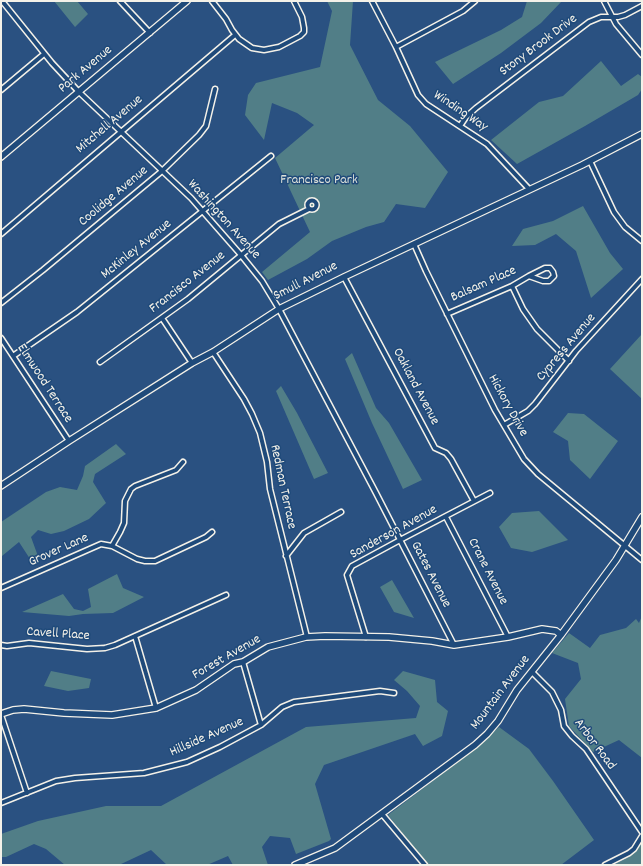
<!DOCTYPE html>
<style>
body{margin:0}
#map{position:relative;width:643px;height:866px;overflow:hidden;background:#2a5181;font-family:Dekko,sans-serif}
canvas{display:block}
.frame{position:absolute;inset:0;border:2px solid #f4f1e8;pointer-events:none}
</style>
<div id="map">
<canvas width="643" height="866"></canvas>
<div class="frame"></div>
</div>
<script>
const ctx = document.querySelector('canvas').getContext('2d');
ctx.lineJoin = 'round';
function fill(path, color) {
  ctx.fillStyle = color;
  ctx.fill(path, 'evenodd');
}
function poly(rows) {
  const path = new Path2D();
  for (const r of rows) {
    if (r.length === 3) {
      path.moveTo(r[0] + r[2], r[1]);
      path.arc(r[0], r[1], r[2], 0, 2 * Math.PI);
      continue;
    }
    path.moveTo(r[0], r[1]);
    for (let i = 2; i < r.length; i += 2) path.lineTo(r[i], r[i + 1]);
  }
  return path;
}
function stroke(path, color, width, dash) {
  ctx.strokeStyle = color;
  ctx.lineWidth = width;
  ctx.lineCap = dash ? 'butt' : 'round';
  ctx.setLineDash(dash || []);
  ctx.stroke(path);
}
function write(font, color, halo, rows, align = 'center') {
  ctx.font = font + ' Dekko,sans-serif';
  ctx.lineWidth = 3;
  ctx.setLineDash([]);
  ctx.textBaseline = 'middle';
  ctx.strokeStyle = halo;
  ctx.fillStyle = color;
  for (const [text, x, y, turn = 0] of rows) {
    ctx.save();
    ctx.translate(x, y);
    ctx.rotate((+turn || 0) * Math.PI / 180);
    ctx.textAlign = isNaN(turn) ? turn : align;
    if (halo) ctx.strokeText(text, 0, 0);
    ctx.fillText(text, 0, 0);
    ctx.restore();
  }
}
const green = poly([
 [54,1,77,1,88,14,75,27],
 [327,1,353,1,350,45,378,100,410,126,448,172,425,208,396,204,384,222,366,227,332,241,307,259,268,280,262,272,310,232,275,158,314,125,297,113,272,103,264,140,245,115,248,95,256,83,320,67,332,11],
 [527,1,562,1,541,23,501,53,453,84,435,62,501,30,522,17],
 [601,61,621,86,638,74,642,77,642,89,638,95,585,126,517,164,491,140,539,102,563,96],
 [583,206,610,253,623,269,591,298,576,251,556,234,535,245,512,246,523,229,553,221],
 [642,334,642,399,610,369],
 [352,353,376,408,389,423,422,480,403,489,372,423,345,359],
 [281,386,297,413,328,473,314,479,276,391],
 [568,413,584,414,618,441,590,479,570,460,568,441,553,432],
 [116,444,126,454,95,474,93,482,106,503,89,519,64,531,51,534,38,530,31,537,39,559,32,562,19,542,2,556,1,555,1,522,46,492,60,487,77,490,83,476,85,466],
 [539,511,568,540,532,552,511,548,499,527,512,513],
 [117,574,123,588,144,597,113,613,83,614,69,616,22,612,63,594,74,609,83,611,91,607,88,589],
 [392,580,414,618,394,612,380,587],
 [642,616,642,758,619,740,593,752,569,726,565,699,581,679,578,663,552,653,569,633,590,648,600,635,626,628,636,619,639,623],
 [51,671,91,679,89,688,68,691,44,686],
 [403,671,435,680,437,702,448,711,442,736,423,746,415,734,324,765,315,784,331,839,329,841,296,854,290,838,270,836,262,847,268,865,233,865,228,856,207,865,167,865,151,850,119,865,65,865,46,849,34,844,6,857,1,857,1,834,38,821,106,806,161,806,306,727,416,718,420,706,407,691,394,680],
 [499,727,529,749,553,781,594,840,561,865,428,865,388,815,471,752],
 [642,842,642,865,613,865,629,857]
]);
const street = poly([
 [2,1,52,63,79,92,191,198,241,255,262,281,279,309,376,493,454,645],
 [120,1,150,33],
 [212,1,226,19,232,30,239,39,252,48,264,50,279,47,300,36,304,32,304,28,302,17,294,1],
 [372,1,396,47,418,95,426,104,487,144,529,189],
 [604,1,616,24,642,55],
 [396,47,463,11,475,1],
 [1,90,44,54],
 [460,126,466,117,476,108,589,22,601,17,618,17,625,15,642,6],
 [590,161,614,212,625,227,642,241],
 [312,205,4.5],
 [1,234,235,35],
 [414,244,426,271,495,410,524,459,538,474,642,560],
 [344,277,435,448,446,453,451,459,474,501],
 [512,286,523,309,537,329,569,361],
 [1,303,43,270,162,171,199,135,206,126,215,89],
 [447,314,512,286,529,276,543,281,549,281,554,276,553,272,550,268,545,268,529,276],
 [162,318,192,363],
 [1,338,69,441],
 [213,352,244,399,252,414,260,433,267,462,270,489,307,637],
 [13,356,77,312,271,156],
 [100,362,188,299,279,224,309,209],
 [504,425,528,411,535,404,576,351,642,279],
 [446,517,508,637],
 [112,546,120,532,124,523,125,501,131,489,135,486,176,470,183,462],
 [286,556,304,533,341,512],
 [1,588,101,544,112,546,137,559,145,561,155,561,206,537,212,532],
 [135,636,156,708],
 [366,637,347,575,352,566,400,540,490,493],
 [1,645,7,646,29,643,87,649,105,648,115,645,226,595],
 [243,662,261,725],
 [532,672,552,692,561,710,564,726,572,736,586,749,642,832],
 [1,715,27,793],
 [1,803,56,781,75,778,144,773,187,762,220,747,261,725,282,707,294,702,380,691,394,693],
 [382,814,425,865],
 [605,865,629,853,634,849,642,836]
]);
const secondary = poly([
 [1,157,187,1],
 [1,486,69,441,192,363,213,352,279,309,344,277,582,165,642,134],
 [1,714,13,710,24,709,64,713,112,715,156,708,196,690,234,664,243,662,268,647,306,637,325,636,389,637,432,641,454,645,508,637,542,629,556,631,561,635],
 [295,865,335,848,475,745,487,734,498,721,517,690,561,635,616,560,642,517]
]);
const streetNames = [
 ["Stony Brook Drive",539,46,-37],
 ["Park Avenue",86,70,-40],
 ["Winding Way",460,112,34],
 ["Mitchell Avenue",110,125,-40],
 ["Coolidge Avenue",114,197,-40],
 ["Washington Avenue",223,220,48],
 ["McKinley Avenue",137,250,-39],
 ["Smull Avenue",306,282,-27],
 ["Francisco Avenue",188,283,-38],
 ["Balsam Place",484,285,-24],
 ["Cypress Avenue",567,348,-50],
 ["Elmwood Terrace",44,384,57],
 ["Oakland Avenue",415,387,62],
 ["Hickory Drive",507,406,61],
 ["Redman Terrace",282,487,78],
 ["Sanderson Avenue",394,533,-29],
 ["Grover Lane",59,551,-24],
 ["Crane Avenue",487,572,63],
 ["Gates Avenue",430,575,63],
 ["Cavell Place",58,635,4],
 ["Forest Avenue",227,658,-30],
 ["Mountain Avenue",501,693,-53],
 ["Hillside Avenue",207,738,-24],
 ["Arbor Road",594,745,53]
];
const parkNames = [
 ["Francisco Park",319,181]
];
fill(green, '#517e87');
stroke(street, '#f4f1e8', 7);
stroke(secondary, '#f4f1e8', 8);
stroke(street, '#1f4a7a', 4);
stroke(secondary, '#1f4a7a', 5.5);
write('14px', '#f4f1e8', '#1f4a7a', streetNames);
write('14px', '#dce0d9', '#1f4a7a', parkNames);
</script>
